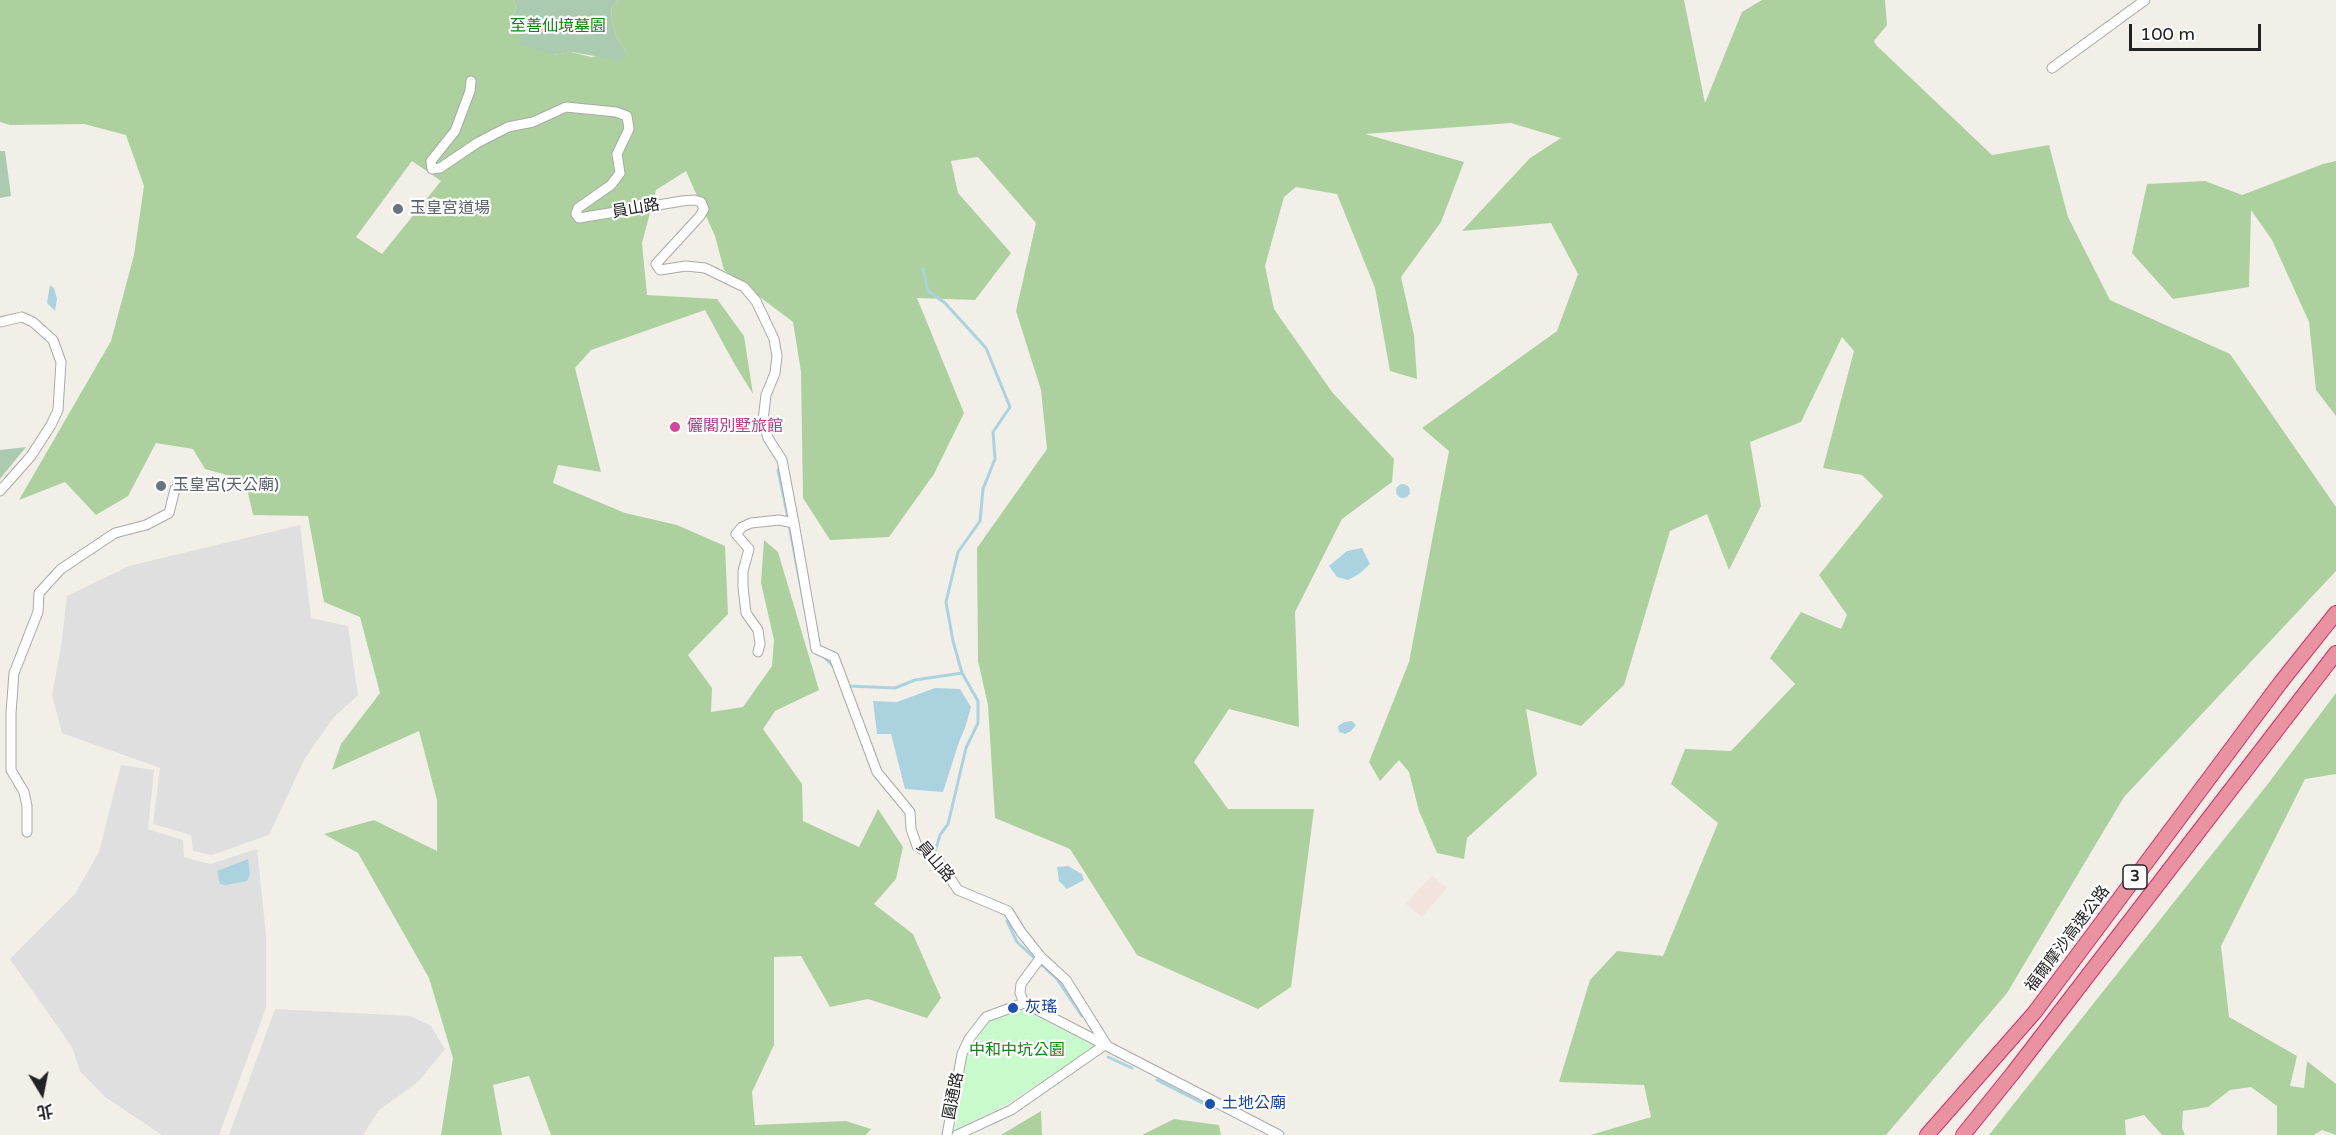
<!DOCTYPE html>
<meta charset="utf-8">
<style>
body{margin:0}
#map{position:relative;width:2336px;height:1135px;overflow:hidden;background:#f2efe9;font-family:"Varela Round","Noto Sans TC",sans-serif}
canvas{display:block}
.north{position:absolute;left:12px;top:1063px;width:60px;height:60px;-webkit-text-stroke:4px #fff;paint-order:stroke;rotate:170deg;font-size:16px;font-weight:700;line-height:24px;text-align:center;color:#222}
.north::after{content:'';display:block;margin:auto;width:21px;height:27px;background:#222;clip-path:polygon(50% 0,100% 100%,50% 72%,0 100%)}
.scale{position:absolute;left:2129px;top:24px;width:132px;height:27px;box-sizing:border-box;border:3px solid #222;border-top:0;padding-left:8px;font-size:18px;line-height:21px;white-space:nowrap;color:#222;-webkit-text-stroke:4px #fff;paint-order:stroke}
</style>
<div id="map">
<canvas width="2336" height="1135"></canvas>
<div class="north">北</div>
<div class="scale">100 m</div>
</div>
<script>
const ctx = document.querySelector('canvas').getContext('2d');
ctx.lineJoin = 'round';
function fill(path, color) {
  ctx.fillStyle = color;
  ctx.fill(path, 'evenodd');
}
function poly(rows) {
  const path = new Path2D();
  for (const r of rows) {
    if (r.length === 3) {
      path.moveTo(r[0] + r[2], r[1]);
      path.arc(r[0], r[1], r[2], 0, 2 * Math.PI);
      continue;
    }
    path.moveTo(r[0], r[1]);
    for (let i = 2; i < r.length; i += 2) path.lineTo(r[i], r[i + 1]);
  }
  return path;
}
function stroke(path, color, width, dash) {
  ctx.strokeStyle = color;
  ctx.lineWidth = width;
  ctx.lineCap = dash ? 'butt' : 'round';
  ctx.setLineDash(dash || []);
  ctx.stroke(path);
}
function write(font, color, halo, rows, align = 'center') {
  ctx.font = font + ' "Varela Round","Noto Sans TC",sans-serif';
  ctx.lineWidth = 4.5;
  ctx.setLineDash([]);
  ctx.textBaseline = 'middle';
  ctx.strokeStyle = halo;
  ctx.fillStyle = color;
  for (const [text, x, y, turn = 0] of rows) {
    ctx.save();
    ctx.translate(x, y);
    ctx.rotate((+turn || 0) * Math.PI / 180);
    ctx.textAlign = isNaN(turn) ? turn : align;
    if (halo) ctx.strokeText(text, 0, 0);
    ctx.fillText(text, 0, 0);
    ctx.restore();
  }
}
const residential = poly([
 [300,525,311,618,348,626,358,695,334,717,305,758,269,835,212,855,193,851,191,835,153,824,160,768,62,733,52,695,61,647,67,596,129,566],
 [121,765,154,770,148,829,183,840,184,857,210,864,257,849,266,935,266,1008,219,1135,162,1135,105,1097,80,1071,72,1047,10,959,75,894,99,852],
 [275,1009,410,1016,431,1026,445,1049,418,1082,379,1110,363,1135,229,1135]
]);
const military = poly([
 [1432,875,1447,888,1422,917,1406,904]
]);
const forest = poly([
 [0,0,514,0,516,9,511,18,512,27,520,27,553,55,571,52,591,57,626,52,616,36,611,17,612,7,618,0,1684,0,1705,103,1742,12,1762,0,1885,0,1887,25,1874,41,1876,45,1992,155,2049,145,2068,217,2110,300,2230,354,2336,507,2336,571,2124,797,2007,993,1886,1135,1591,1135,1651,1117,1644,1085,1559,1082,1590,980,1617,951,1663,956,1718,823,1671,784,1685,749,1731,751,1795,684,1770,658,1801,612,1841,629,1847,615,1819,575,1883,496,1862,475,1823,468,1854,351,1842,337,1801,422,1750,442,1761,506,1729,570,1707,514,1670,531,1624,685,1581,726,1526,709,1537,775,1467,838,1464,859,1437,853,1419,811,1409,772,1399,760,1380,781,1369,762,1409,662,1449,451,1422,428,1557,331,1578,274,1551,223,1462,231,1530,158,1561,138,1511,123,1365,134,1464,162,1441,222,1401,277,1414,335,1417,379,1390,371,1375,288,1337,194,1296,187,1284,197,1265,266,1274,309,1332,392,1394,459,1392,482,1342,519,1295,612,1299,727,1229,709,1194,762,1228,809,1314,809,1291,987,1258,1009,1137,955,1070,849,995,818,988,705,978,661,977,548,1047,449,1041,390,1016,311,1036,223,978,157,951,161,958,193,1011,253,975,300,917,298,964,413,934,474,889,537,830,540,803,498,801,372,793,322,724,270,715,236,686,171,656,190,642,243,647,295,717,299,744,336,753,394,735,365,705,310,591,350,575,368,601,472,558,465,553,483,625,513,677,525,725,546,728,614,688,655,712,688,711,712,743,707,772,666,774,640,761,583,764,540,778,552,819,690,775,711,763,729,802,784,803,821,859,847,878,809,903,847,896,879,874,904,913,934,941,998,927,1018,868,999,830,1007,801,956,774,957,774,1045,752,1092,755,1125,846,1121,871,1129,866,1135,551,1135,529,1076,493,1085,502,1135,441,1135,453,1058,429,978,358,853,324,834,374,820,437,851,437,800,419,731,332,770,341,744,380,693,360,617,324,602,308,516,253,515,245,480,205,469,193,449,156,443,128,496,96,515,65,482,19,500,111,341,134,255,144,186,126,135,84,124,10,125,0,122],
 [412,161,441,181,382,254,356,237],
 [2336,161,2336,416,2316,390,2309,322,2272,240,2251,210,2249,287,2173,299,2132,253,2147,184,2205,181,2242,195,2323,164],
 [2336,693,2336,774,2305,779,2221,946,2229,1017,2297,1056,2290,1086,2304,1088,2307,1061,2336,1084,2336,1135,2322,1130,2314,1135,2277,1135,2277,1106,2251,1087,2230,1090,2208,1107,2183,1111,2182,1128,2185,1135,2162,1135,2144,1115,2125,1120,2126,1135,1989,1135,2267,785],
 [1041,1111,1042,1135,1001,1135],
 [1174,1119,1219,1125,1221,1135,1142,1135]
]);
const cemetery = poly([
 [514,0,618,0,612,7,611,17,616,36,626,52,622,61,572,52,553,55,520,44,520,27,512,28,511,18,516,9],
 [0,151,5,151,11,196,0,198],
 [26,447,0,479,0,450]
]);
const park = poly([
 [1011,1003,1095,1046,1008,1104,955,1130,967,1056,985,1026]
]);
const water = poly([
 [50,285,54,288,57,299,55,311,47,303],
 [1403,491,7],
 [1362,548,1370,564,1359,574,1348,580,1337,577,1329,566,1347,551],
 [935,688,960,689,971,707,965,728,959,742,943,792,905,789,891,734,877,734,873,701,897,702],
 [1352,721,1356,725,1351,731,1345,734,1339,732,1338,726,1344,722],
 [248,859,250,874,247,881,226,885,220,884,217,871],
 [1068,866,1082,874,1084,880,1067,889,1059,881,1057,867]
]);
const stream = poly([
 [923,269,928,291,945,303,986,348,1010,407,993,432,995,459,983,489,980,521,958,552,946,602,953,641,962,673,978,701,978,723,966,748,948,824,940,835,934,855],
 [778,470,788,518],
 [789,525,809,630],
 [824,657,834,667],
 [847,684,848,686,895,688,915,680,962,673],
 [1007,921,1017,942,1057,979,1082,1016],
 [1108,1057,1132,1068],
 [1157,1080,1214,1109]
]);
const minor = poly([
 [2052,68,2145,0],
 [471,81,470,91,455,131,431,161,432,169,440,168,477,143,508,127,533,122,566,107,616,112,627,116,629,129,617,154,620,173,611,185,578,208,576,214,579,218,682,201,694,200,701,202,704,209,700,216,656,264,660,270,686,266,705,268,744,287,756,301,774,339,777,356,775,373,766,395,763,420,768,438,782,460,794,523],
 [0,322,22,317,33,322,53,340,61,362,58,410,51,425,31,456,0,491],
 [758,652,760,644,758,630,746,613,743,587,743,571,749,549,736,534,742,527,751,523,779,520,794,523,816,649,834,657,877,772,910,812,911,829,917,846,938,860,958,890,1008,911,1021,932,1041,957,1066,980,1106,1044],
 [27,832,27,806,24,792,11,770,11,713,14,673,38,612,39,593,61,569,115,533,146,525,169,513,175,489],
 [1024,1003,1020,993,1021,984,1041,957],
 [947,1135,962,1054,969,1039,986,1017,1024,1003,1279,1135],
 [957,1135,1011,1110,1106,1044]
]);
const highway = poly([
 [1927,1135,2035,1012,2281,682,2336,613],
 [1963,1135,2013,1073,2336,653]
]);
const markers = [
 [398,209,6,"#6b7280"],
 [675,427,6,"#d1479c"],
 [161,486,6,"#6b7280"],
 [1013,1008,6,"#1a4fb4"],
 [1210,1104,6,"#1a4fb4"]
];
const shields = [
 [2135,877,24]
];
const shieldNames = [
 ["3",2135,877]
];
const parkNames = [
 ["至善仙境墓園",558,27],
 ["中和中坑公園",1017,1051]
];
const worshipNames = [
 ["玉皇宮道場",410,209],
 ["玉皇宮(天公廟)",173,486]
];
const streetNames = [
 ["員山路",636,209,-10],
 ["員山路",935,862,49],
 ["福爾摩沙高速公路",2068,939,-53],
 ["圓通路",954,1096,-79]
];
const hotelNames = [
 ["儷閣別墅旅館",687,427]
];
const transitNames = [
 ["灰瑤",1025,1008],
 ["土地公廟",1222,1104]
];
fill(residential, '#e0dfdf');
fill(military, '#f3e3dd');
fill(forest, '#add19e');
fill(cemetery, '#aacbaf');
fill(park, '#c8facc');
fill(water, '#aad3df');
stroke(stream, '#aad3df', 3);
stroke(minor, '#a9a9a9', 11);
stroke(highway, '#dc2a67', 16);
stroke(minor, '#fff', 9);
stroke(highway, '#e892a2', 14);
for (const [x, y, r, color] of markers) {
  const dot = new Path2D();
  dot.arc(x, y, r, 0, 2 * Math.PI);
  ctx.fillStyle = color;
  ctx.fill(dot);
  stroke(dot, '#fff', 2);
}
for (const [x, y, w] of shields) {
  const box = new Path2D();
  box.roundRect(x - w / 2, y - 12, w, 24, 4.5);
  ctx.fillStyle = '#fff';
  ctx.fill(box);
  stroke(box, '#222', 1.5);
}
write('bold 15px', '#222', null, shieldNames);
write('16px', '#0c8416', '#fff', parkNames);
write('16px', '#5b616d', '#fff', worshipNames, 'left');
write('16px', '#222', '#fff', streetNames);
write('16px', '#b23c85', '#fff', hotelNames, 'left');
write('16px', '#164399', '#fff', transitNames, 'left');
</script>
